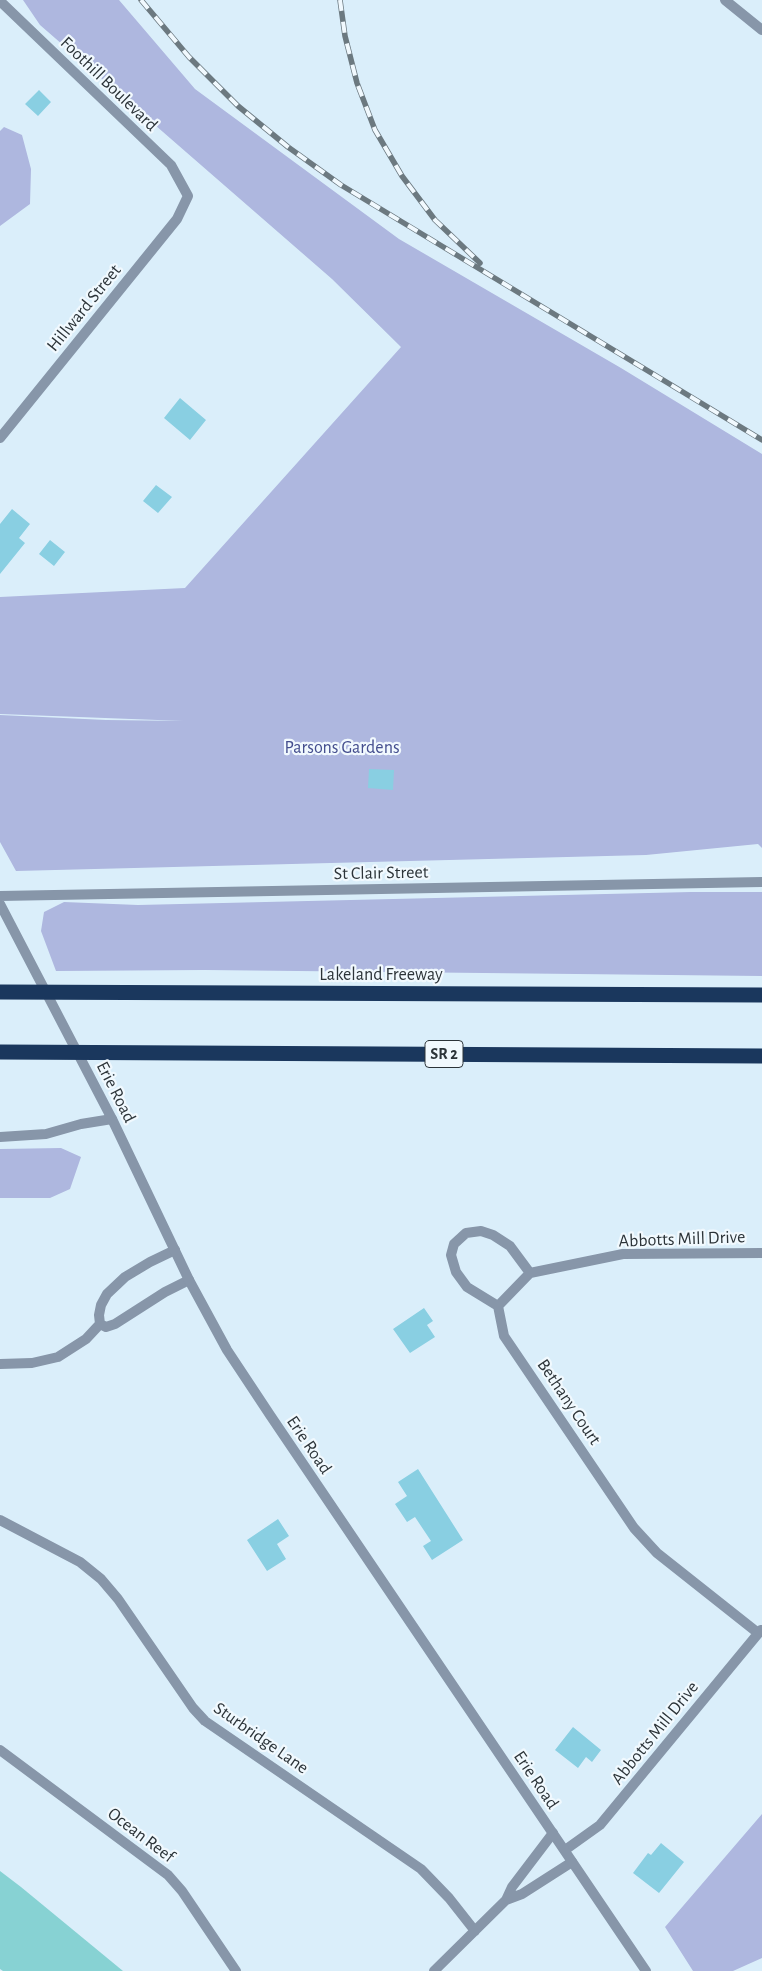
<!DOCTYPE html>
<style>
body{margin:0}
canvas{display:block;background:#daeefa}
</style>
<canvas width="762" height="1971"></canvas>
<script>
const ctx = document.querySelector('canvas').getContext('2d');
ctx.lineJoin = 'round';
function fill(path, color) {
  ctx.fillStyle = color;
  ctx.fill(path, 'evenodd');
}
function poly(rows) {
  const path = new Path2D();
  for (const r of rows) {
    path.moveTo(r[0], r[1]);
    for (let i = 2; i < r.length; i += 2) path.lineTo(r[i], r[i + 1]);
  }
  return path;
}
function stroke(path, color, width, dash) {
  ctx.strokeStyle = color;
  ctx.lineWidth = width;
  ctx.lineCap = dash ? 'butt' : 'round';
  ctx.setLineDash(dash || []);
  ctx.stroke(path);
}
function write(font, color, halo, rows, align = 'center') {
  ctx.font = font + ' "Alegreya Sans",sans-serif';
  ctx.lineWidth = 4.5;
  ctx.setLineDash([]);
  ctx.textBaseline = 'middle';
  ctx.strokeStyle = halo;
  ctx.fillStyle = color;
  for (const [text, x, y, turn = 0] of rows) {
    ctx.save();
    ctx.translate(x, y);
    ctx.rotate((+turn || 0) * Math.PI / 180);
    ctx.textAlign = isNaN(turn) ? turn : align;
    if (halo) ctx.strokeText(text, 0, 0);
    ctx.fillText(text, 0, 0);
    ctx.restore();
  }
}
const green = poly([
 [23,0,119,0,195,89,399,239,621,368,762,454,762,848,758,844,646,855,16,871,0,842,0,715,106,720,184,721,0,714,0,597,185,588,401,347,332,279,40,25],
 [4,127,22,135,31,169,30,204,0,226,0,131],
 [691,892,762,892,762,976,205,970,56,971,41,931,44,912,64,902,138,905],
 [61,1148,81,1157,70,1189,50,1198,0,1198,0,1149],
 [762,1814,762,1958,733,1971,693,1971,665,1927]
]);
const water = poly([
 [0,1871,21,1887,123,1971,3,1971,0,1969]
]);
const building = poly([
 [39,90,51,102,38,116,25,104],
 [180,398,206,420,190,440,164,418],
 [156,485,172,497,158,513,143,501],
 [12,509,30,524,19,538,25,543,0,574,0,524],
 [50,540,65,552,54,566,39,554],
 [369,769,394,770,393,790,368,788],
 [424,1308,433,1321,427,1325,435,1337,410,1353,393,1329],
 [418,1469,463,1540,432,1560,423,1546,431,1541,415,1517,407,1522,395,1504,407,1496,398,1482],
 [278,1519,289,1536,277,1544,286,1559,267,1571,247,1540],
 [573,1727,601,1750,592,1762,586,1757,578,1768,555,1750],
 [661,1843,684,1862,659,1893,633,1873,648,1853,651,1855]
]);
const minor = poly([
 [725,0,762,30],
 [0,1,171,165,188,196,177,219,0,438],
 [0,1137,46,1134,81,1124,112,1119],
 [530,1273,510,1246,493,1235,481,1231,466,1233,454,1244,451,1255,456,1272,467,1287,498,1306,504,1336,634,1528,657,1553,758,1633],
 [498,1306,530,1273,623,1254,762,1253],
 [100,1324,99,1315,101,1305,107,1294,125,1277,150,1262,175,1250],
 [100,1324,106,1327,115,1324,165,1292,189,1280],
 [0,1364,32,1363,58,1357,86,1339,100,1324],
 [0,1520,80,1562,101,1579,118,1599,193,1708,205,1721,421,1869,449,1898,475,1931],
 [0,1750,168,1875,182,1891,236,1971],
 [565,1850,600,1825,761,1630],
 [506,1900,522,1894,572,1862],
 [434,1971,506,1900,512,1887,553,1833]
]);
const tertiary = poly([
 [0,896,762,882],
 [0,904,112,1119,189,1280,227,1350,270,1415,646,1971]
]);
const motorway = poly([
 [0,992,762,995],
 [0,1052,762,1056]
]);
const rail = poly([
 [141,0,189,57,238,106,288,147,341,185,762,440],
 [340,0,345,36,357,83,375,130,402,176,435,220,480,263]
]);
const shields = [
 [444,1054,38]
];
const shieldNames = [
 ["SR 2",444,1054]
];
const streetNames = [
 ["Foothill Boulevard",109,84,44],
 ["Hillward Street",84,308,-51],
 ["St Clair Street",381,873,-1],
 ["Lakeland Freeway",381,975],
 ["Erie Road",116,1092,63],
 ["Abbotts Mill Drive",682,1239,-2],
 ["Bethany Court",569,1402,56],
 ["Erie Road",309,1445,56],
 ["Abbotts Mill Drive",655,1733,-51],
 ["Sturbridge Lane",261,1738,35],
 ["Erie Road",536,1780,56],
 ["Ocean Reef",141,1835,37]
];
const parkNames = [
 ["Parsons Gardens",342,748]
];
fill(green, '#aeb7df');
fill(water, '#87d2d3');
fill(building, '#89cfe2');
stroke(minor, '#8796a9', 10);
stroke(tertiary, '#8796a9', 10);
stroke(motorway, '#1a375d', 15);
stroke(rail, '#6c7980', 5.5);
stroke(rail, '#f1f9fe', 4, [11]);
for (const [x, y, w] of shields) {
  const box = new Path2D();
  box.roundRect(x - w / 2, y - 13.5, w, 27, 4);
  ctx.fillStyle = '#f1f9fe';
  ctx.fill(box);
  stroke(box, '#2c3439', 1);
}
write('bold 16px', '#2c3439', null, shieldNames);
write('18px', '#2c3439', '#f1f9fe', streetNames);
write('18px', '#444e8e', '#f1f9fe', parkNames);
</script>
